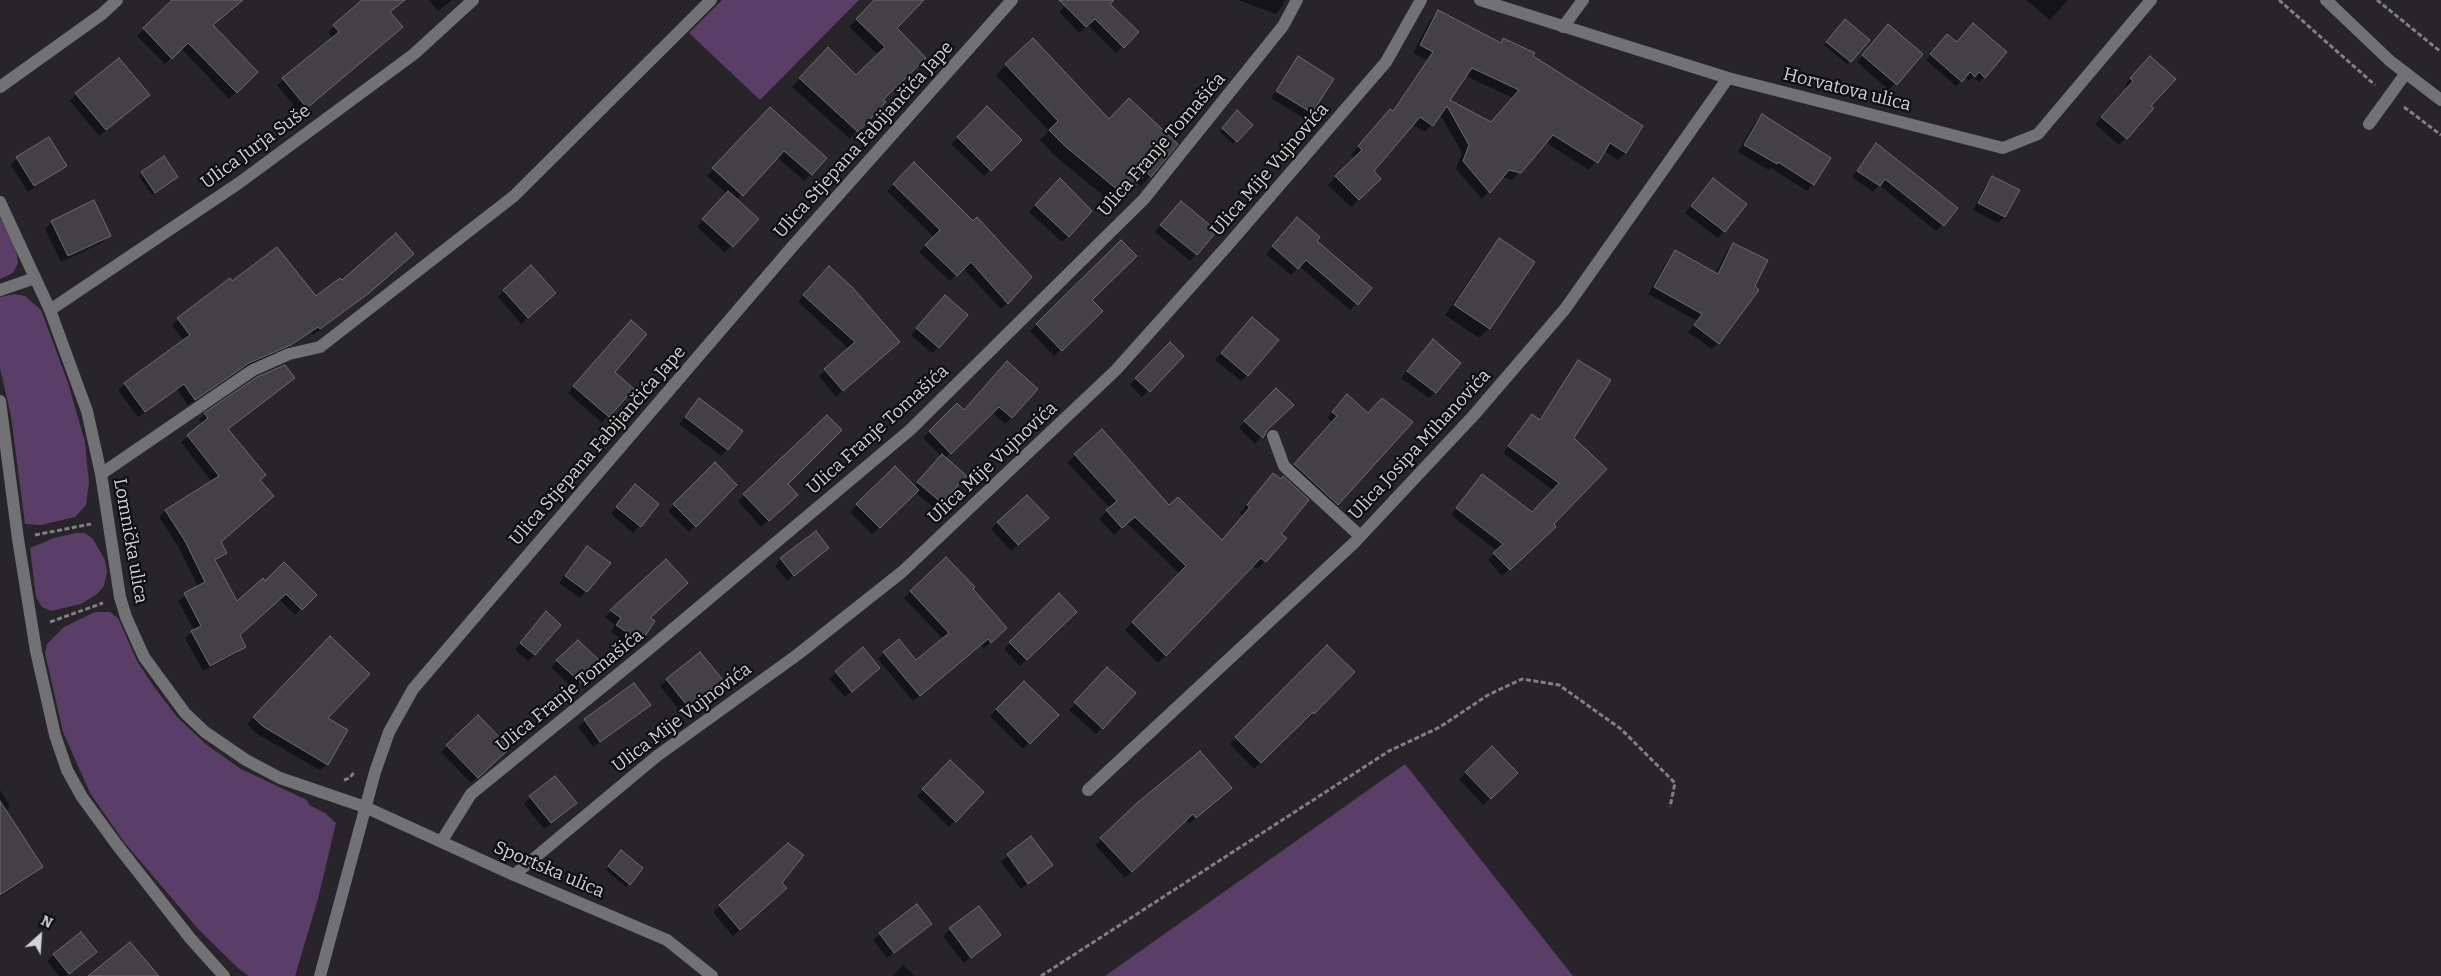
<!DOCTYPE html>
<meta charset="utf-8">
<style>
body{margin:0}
#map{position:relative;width:2441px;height:976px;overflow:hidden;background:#272529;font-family:Bitter,serif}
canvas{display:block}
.north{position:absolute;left:15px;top:911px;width:50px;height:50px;-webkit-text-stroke:4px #0f0e10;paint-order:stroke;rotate:26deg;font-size:14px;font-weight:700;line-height:20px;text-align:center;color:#d2d1d3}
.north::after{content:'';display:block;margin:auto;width:18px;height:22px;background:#d2d1d3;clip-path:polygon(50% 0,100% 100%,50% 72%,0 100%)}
</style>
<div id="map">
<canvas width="2441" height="976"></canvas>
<div class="north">N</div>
</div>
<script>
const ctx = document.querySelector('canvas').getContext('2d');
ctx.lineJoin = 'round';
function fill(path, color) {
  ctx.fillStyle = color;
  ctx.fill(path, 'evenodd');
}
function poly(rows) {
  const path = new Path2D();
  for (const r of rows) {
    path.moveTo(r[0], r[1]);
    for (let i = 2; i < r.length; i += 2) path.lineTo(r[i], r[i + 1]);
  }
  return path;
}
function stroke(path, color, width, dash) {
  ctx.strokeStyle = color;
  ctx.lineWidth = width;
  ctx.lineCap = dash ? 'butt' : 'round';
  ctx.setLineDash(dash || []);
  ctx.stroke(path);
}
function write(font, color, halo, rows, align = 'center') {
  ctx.font = font + ' Bitter,serif';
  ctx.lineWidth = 4.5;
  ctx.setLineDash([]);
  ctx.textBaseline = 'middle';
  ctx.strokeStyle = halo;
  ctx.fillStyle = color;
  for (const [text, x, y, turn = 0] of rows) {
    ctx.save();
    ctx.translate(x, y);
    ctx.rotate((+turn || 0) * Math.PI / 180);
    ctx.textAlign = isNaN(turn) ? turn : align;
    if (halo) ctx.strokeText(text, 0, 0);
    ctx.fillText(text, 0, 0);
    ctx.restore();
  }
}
const green = poly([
 [722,0,859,0,760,100,689,33],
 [0,218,16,248,18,263,13,273,0,279],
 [14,294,25,296,41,310,68,383,85,442,89,483,86,505,75,517,41,525,25,524,11,416,0,368,0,297],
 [76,533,85,533,93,539,105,560,107,572,104,586,97,594,81,604,51,611,42,607,36,597,30,548,54,538],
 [95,612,110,612,118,618,137,661,154,687,178,718,207,745,241,769,307,800,309,805,325,813,336,823,318,899,295,976,249,976,238,968,199,930,124,842,90,793,63,732,45,653,47,644,64,627],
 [1405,764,1573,976,1105,976]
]);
const shadow = poly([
 [174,0,242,0,212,26,257,72,229,99,181,48,165,64,137,36],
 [365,0,405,0,389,12,395,33,300,113,277,85,333,38,328,32],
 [429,0,452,0,438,11],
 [876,0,922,0,895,28,882,100,850,139,792,87,820,57,856,76,878,55,849,27],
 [1071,0,1106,0,1133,36,1116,53,1088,25,1079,33,1059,12],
 [1238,0,1285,0,1282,7,1276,14],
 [2026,0,2068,0,2050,20],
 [1438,12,1499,44,1503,40,1641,127,1625,153,1618,160,1604,151,1589,170,1545,142,1512,180,1502,177,1482,199,1456,169,1462,153,1440,114,1425,132,1412,124,1372,171,1379,179,1351,207,1328,185,1355,158,1351,155,1383,118,1391,112,1427,60,1413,53,1431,19],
 [1466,76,1513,98,1491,123,1449,101],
 [1843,23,1868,40,1847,64,1824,45],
 [1882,33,1921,54,1889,90,1857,62],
 [1947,36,1984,77,1979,82,1973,77,1969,81,1965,77,1956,86,1926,60],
 [1033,40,1150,176,1141,186,1137,182,1115,205,1055,156,1040,140,1049,131,996,75],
 [1298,58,1332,79,1305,119,1271,98],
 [2144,64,2150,106,2152,108,2119,145,2095,124,2128,88,2125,85],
 [76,94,142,101,99,136,70,101],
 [987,108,1020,140,984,176,951,144],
 [1238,112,1251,125,1233,144,1220,132],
 [763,115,825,158,804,181,777,157,736,200,757,219,725,253,697,227,727,194,707,176],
 [1762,116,1813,184,1807,191,1771,168,1769,170,1738,152,1755,122],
 [1876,145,1943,225,1936,231,1879,185,1873,192,1852,177],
 [17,158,66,166,28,192,11,165],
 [163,158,177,177,152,195,139,176],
 [914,164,1007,303,1001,309,963,268,950,281,919,252,934,237,887,191],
 [1993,177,2004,217,1998,223,1973,210,1986,184],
 [1713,179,1745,204,1718,238,1685,213],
 [1053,186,1068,236,1062,242,1029,212],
 [93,202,109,235,103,242,61,262,45,229,52,222],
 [1175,209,1216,231,1190,261,1155,232],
 [1291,225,1316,241,1371,288,1350,310,1299,266,1291,275,1266,254],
 [1500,240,1534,263,1489,328,1479,338,1445,315,1490,250],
 [1121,242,1091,300,1101,311,1054,356,1030,331],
 [1734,244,1718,343,1712,349,1688,332,1697,321,1648,294,1669,258,1675,251,1715,274,1727,251],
 [406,260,361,299,313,335,311,332,284,351,241,369,188,405,177,389,138,417,118,390,184,341,172,325,178,319,232,283,315,298],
 [822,274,892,348,836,397,819,376,849,349,798,302],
 [504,291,548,300,521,324,498,297],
 [938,303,938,347,932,353,911,335],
 [1252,318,1247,375,1241,381,1215,360],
 [625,328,613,372,608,416,602,423,568,393],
 [1433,341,1435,392,1429,398,1401,378],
 [1170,344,1182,356,1142,397,1130,385],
 [1579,362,1573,439,1548,533,1502,576,1488,560,1497,551,1451,515,1476,482,1532,514,1554,491,1503,453,1532,415,1539,420],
 [1000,369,1011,418,1005,424,992,412,945,458,965,476,935,509,915,492,872,534,850,512,895,468,914,487,941,456,923,438,957,405,964,411],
 [294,378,227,430,259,481,220,542,226,553,215,562,237,603,265,583,315,595,295,615,279,599,239,636,244,646,238,653,203,671,185,638,194,630,178,601,198,587,179,548,159,517,165,511,212,482,181,442,202,425,199,420,205,414],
 [1269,396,1266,430,1255,444,1239,428],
 [699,400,727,449,721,456,679,424],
 [1341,402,1368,415,1337,504,1332,510,1289,471,1332,422,1327,418],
 [827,417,786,484,789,501,761,527,738,501],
 [1075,455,1169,507,1222,541,1243,516,1240,513,1266,482,1279,534,1285,538,1258,569,1252,565,1158,663,1125,630,1180,574,1127,523,1114,535,1099,519,1110,508,1068,463],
 [715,464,735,485,689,532,668,511],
 [628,492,658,504,633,533,611,514],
 [998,522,1041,524,1011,551,991,529],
 [587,547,609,564,580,598,559,583],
 [828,548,787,581,775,566,781,559],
 [946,558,971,589,999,635,984,648,981,645,913,701,878,659,884,653,916,662,943,639,904,598],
 [666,561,640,641,634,647,611,632,615,625,605,617],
 [1059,595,1075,612,1020,666,1004,649],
 [540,619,534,655,528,661,515,650],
 [330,637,326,718,327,764,320,770,257,734,247,724],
 [578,642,599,662,574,689,551,667],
 [1327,647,1353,672,1307,719,1305,717,1254,769,1230,744],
 [863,649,872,674,845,697,829,679],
 [1101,675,1102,728,1096,734,1069,710],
 [667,680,722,680,682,713,660,686],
 [1024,682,1057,715,1023,749,990,716],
 [634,684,649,705,593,747,578,727],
 [478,716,502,755,471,783,441,752],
 [1492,748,1516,773,1483,805,1459,779],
 [1200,753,1224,794,1189,824,1186,820,1125,878,1095,845],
 [950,762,982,792,949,827,917,796],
 [0,790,10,806,5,811,41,867,33,875,0,897],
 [530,797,569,809,544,829,524,804],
 [1031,837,1051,865,1021,889,1001,862],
 [619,855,629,884,626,887,606,870],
 [780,883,779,895,733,936,713,912,720,906],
 [917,906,924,930,887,958,873,940],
 [950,929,999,935,964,963,943,936],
 [95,952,66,976,59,976,47,961,54,955],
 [903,965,915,976,893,976]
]);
const building = poly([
 [172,0,243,0,213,25,258,72,237,93,188,43,172,59,143,28,172,0],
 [362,0,405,0,390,12,403,27,307,108,282,78,339,32,333,25,362,0],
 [874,0,924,0,897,28,926,58,883,100,886,102,858,132,799,78,828,47,856,75,885,47,856,19,874,0],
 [1059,0,1114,0,1110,4,1139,32,1124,48,1095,19,1086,27,1059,0],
 [1438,10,1501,43,1503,38,1535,53,1533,56,1643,126,1626,153,1610,143,1598,163,1553,135,1521,173,1509,170,1490,193,1463,161,1469,145,1447,106,1433,126,1420,117,1374,171,1381,179,1359,200,1335,176,1362,150,1358,146,1390,109,1393,111,1433,52,1420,45,1438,10],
 [1472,68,1519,90,1491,122,1450,100,1472,68],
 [1845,19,1870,40,1851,62,1826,42,1845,19],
 [1973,23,2007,52,1985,78,1979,72,1975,77,1970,72,1962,82,1930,54,1947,34,1957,42,1973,23],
 [1888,24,1923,54,1897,85,1862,55,1888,24],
 [1033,38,1109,119,1129,98,1178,144,1151,177,1147,173,1125,196,1065,146,1049,130,1058,121,1005,64,1033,38],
 [1298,56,1334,79,1312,113,1276,91,1298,56],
 [2150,56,2176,79,2151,106,2154,108,2127,139,2101,117,2133,81,2130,78,2150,56],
 [119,58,150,95,106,130,75,93,119,58],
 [987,106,1022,140,991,171,957,137,987,106],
 [770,107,827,158,812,175,784,151,743,196,712,168,770,107],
 [1237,110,1253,125,1237,142,1222,128,1237,110],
 [1762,114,1831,158,1814,185,1778,162,1777,164,1744,145,1762,114],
 [49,137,67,166,34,186,16,157,49,137],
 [1876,143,1958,208,1944,226,1885,179,1880,186,1857,171,1876,143],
 [164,156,178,177,155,193,141,172,164,156],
 [914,162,973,221,977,217,1032,277,1008,304,971,262,957,276,925,245,940,230,893,184,914,162],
 [1992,176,2020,190,2005,217,1978,203,1992,176],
 [1060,178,1092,211,1069,237,1035,205,1060,178],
 [1713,178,1747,204,1725,232,1691,206,1713,178],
 [728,191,759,219,733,247,702,219,728,191],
 [94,200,111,236,68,256,51,221,94,200],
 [1181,201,1217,231,1197,255,1160,225,1181,201],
 [1297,217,1320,237,1317,241,1372,288,1358,305,1306,260,1298,269,1272,246,1297,217],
 [396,233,414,254,369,293,320,329,318,327,291,345,249,363,195,400,184,384,145,412,124,383,190,335,177,318,230,278,232,281,277,247,316,296,340,278,342,280,396,233],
 [1499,238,1535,262,1490,329,1454,305,1499,238],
 [1121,240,1137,256,1092,300,1103,311,1062,351,1036,324,1121,240],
 [1733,243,1768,260,1755,286,1759,290,1719,344,1694,325,1702,314,1654,287,1675,250,1718,274,1733,243],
 [531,265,556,293,528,318,503,290,531,265],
 [829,266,853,288,900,342,843,391,824,369,855,342,803,295,829,266],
 [945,295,968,315,939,348,916,328,945,295],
 [1252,317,1279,340,1248,376,1221,353,1252,317],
 [631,320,647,334,615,372,634,389,609,417,573,386,631,320],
 [1433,339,1461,363,1436,393,1407,371,1433,339],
 [1170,342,1184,356,1150,392,1135,378,1170,342],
 [1578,360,1611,380,1574,438,1607,469,1554,524,1556,527,1510,570,1493,553,1503,544,1456,508,1482,474,1532,512,1559,483,1508,446,1532,414,1540,420,1578,360],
 [1007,361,1038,389,1012,418,999,407,951,454,929,431,957,403,964,410,1007,361],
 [285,365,295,378,228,429,266,475,260,480,274,496,221,542,227,553,215,560,237,601,263,578,265,581,284,562,317,595,302,610,286,594,240,635,246,647,210,666,191,631,201,626,184,593,205,582,185,541,165,510,219,476,187,435,208,418,204,413,257,377,285,365],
 [1276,388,1294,405,1267,430,1263,438,1244,421,1276,388],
 [1347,394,1368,413,1382,398,1413,422,1338,505,1294,464,1337,416,1332,412,1347,394],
 [699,398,743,431,728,450,685,417,699,398],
 [827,415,842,430,788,484,798,495,769,521,743,494,827,415],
 [1102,429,1169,505,1178,497,1222,540,1250,507,1247,505,1273,473,1281,479,1283,476,1309,500,1281,534,1287,538,1266,562,1261,558,1166,656,1132,622,1186,566,1135,517,1122,528,1106,510,1117,501,1074,454,1102,429],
 [942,454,967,476,942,503,917,482,942,454],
 [715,462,737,485,696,527,673,504,715,462],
 [895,466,919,490,880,528,856,504,895,466],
 [635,484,659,504,641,527,616,507,635,484],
 [1027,495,1049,518,1018,545,997,522,1027,495],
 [816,531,829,548,794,576,780,558,816,531],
 [587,546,611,563,587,592,565,576,587,546],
 [946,557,975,587,973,589,1007,628,991,643,988,639,920,696,883,652,899,639,916,660,949,633,910,591,946,557],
 [666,559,688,583,650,618,655,621,641,642,616,625,621,618,610,610,666,559],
 [1059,593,1077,612,1027,660,1009,642,1059,593],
 [546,611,561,625,535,655,520,643,546,611],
 [330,636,370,674,328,718,348,730,328,765,264,727,253,717,330,636],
 [578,640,601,662,581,683,556,660,578,640],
 [1327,645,1355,672,1314,714,1313,712,1261,763,1235,737,1327,645],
 [863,647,880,668,852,692,835,671,863,647],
 [700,652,723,680,689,708,666,679,700,652],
 [1107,667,1136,693,1103,729,1074,702,1107,667],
 [1024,681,1059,715,1030,744,996,709,1024,681],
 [634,683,651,705,600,742,584,719,634,683],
 [478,715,510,748,478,778,446,745,478,715],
 [1492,746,1518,773,1491,799,1465,772,1492,746],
 [1200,751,1232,788,1196,818,1193,814,1132,872,1100,838,1137,803,1200,751],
 [950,760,984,792,956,822,922,789,950,760],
 [555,776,577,803,551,823,529,796,555,776],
 [0,801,43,867,0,895,0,801],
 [1031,836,1053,865,1028,884,1007,854,1031,836],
 [788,843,804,855,782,883,787,888,740,930,719,905,788,843],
 [621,850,643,868,630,885,608,866,621,850],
 [917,904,932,924,894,953,879,933,917,904],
 [979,906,1001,935,971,958,949,928,979,906],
 [81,932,97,952,69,974,53,954,81,932],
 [130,942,159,976,88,976,130,942]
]);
const path = poly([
 [2279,0,2375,85],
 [2377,0,2441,52],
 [2404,107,2441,135],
 [35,535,91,524],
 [50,622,103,603],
 [344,780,350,778,354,772],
 [1041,976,1389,751,1440,727,1488,695,1522,679,1559,685,1621,729,1675,783,1670,807]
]);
const minor = poly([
 [1480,0,1728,78,2003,148,2038,134,2151,0],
 [2326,0,2390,61,2441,100],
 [1563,27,1583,0],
 [0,87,102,14,117,0],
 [2369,124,2406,73],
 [0,202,50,310,87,411,101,474,120,597,126,617,144,657,185,713,205,732,246,760,280,778,365,807,514,875,667,940,712,976],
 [0,290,35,278],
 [50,310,239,183,414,54,473,0],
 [0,401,18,539,36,651,55,735,67,770,82,797,117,845,190,938,224,976],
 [1273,436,1284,466,1360,536],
 [101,474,253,370,289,354,320,347,514,196,711,0],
 [1088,790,1355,542,1474,415,1565,309,1728,78],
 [441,842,471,794,649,649,910,430,1144,199,1283,26,1297,0],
 [514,875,657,756,797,655,902,572,1116,370,1228,245,1386,62,1421,0],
 [320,976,375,772,389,732,413,689,792,247,1012,0]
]);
const streetNames = [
 ["Horvatova ulica",1847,90,14],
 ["Ulica Stjepana Fabijančića Jape",864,140,-48],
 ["Ulica Franje Tomašića",1162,145,-49],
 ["Ulica Jurja Suše",256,147,-36],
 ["Ulica Mije Vujnovića",1270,170,-49],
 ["Ulica Franje Tomašića",878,430,-42],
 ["Ulica Josipa Mihanovića",1420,445,-47],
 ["Ulica Stjepana Fabijančića Jape",598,446,-49],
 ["Ulica Mije Vujnovića",993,463,-43],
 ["Lomnička ulica",130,541,80],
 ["Ulica Franje Tomašića",570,691,-39],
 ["Ulica Mije Vujnovića",682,718,-37],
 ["Sportska ulica",549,870,23]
];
fill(green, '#5a3e67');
fill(shadow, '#0007');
fill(building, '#444145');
stroke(building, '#6f6c70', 1);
stroke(path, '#817f82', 3, [5, 2.5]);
stroke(minor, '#727173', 12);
write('18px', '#d2d1d3', '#0f0e10', streetNames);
</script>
